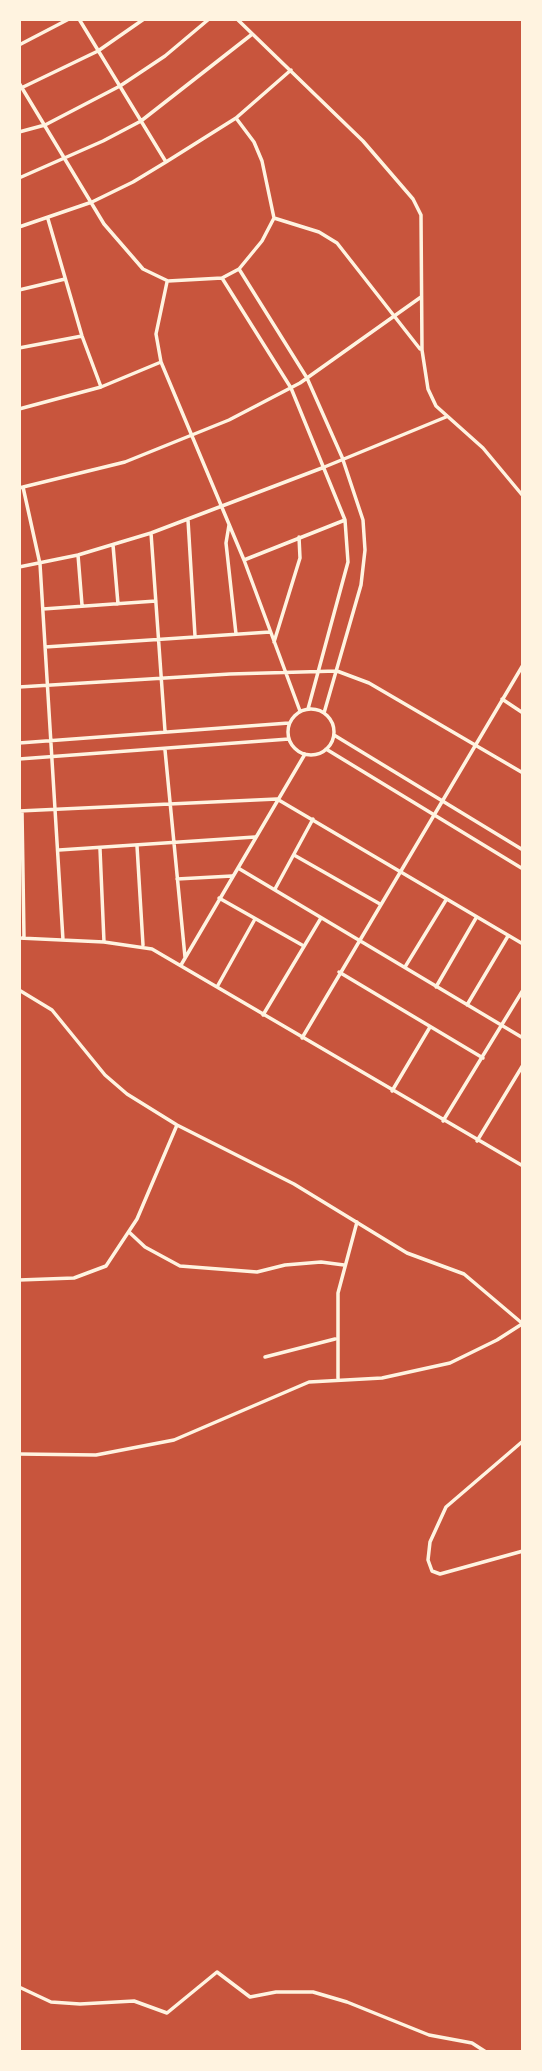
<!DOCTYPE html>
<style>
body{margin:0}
#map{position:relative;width:542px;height:2071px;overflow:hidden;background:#c8553d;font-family:"Times New Roman",serif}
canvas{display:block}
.frame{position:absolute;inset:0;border:21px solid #fff3e0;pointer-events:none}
</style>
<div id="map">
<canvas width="542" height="2071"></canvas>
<div class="frame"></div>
</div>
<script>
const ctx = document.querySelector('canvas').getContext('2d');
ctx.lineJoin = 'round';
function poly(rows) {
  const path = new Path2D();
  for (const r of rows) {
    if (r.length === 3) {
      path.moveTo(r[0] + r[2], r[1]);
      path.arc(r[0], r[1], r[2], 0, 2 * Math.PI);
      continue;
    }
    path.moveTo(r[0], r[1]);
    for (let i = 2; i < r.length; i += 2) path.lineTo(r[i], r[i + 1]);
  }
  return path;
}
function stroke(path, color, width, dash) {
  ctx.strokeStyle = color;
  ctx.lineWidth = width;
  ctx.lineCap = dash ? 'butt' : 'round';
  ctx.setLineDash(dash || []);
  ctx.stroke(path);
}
const minor = poly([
 [79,19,166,162,236,118],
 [237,19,363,141,413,199,421,215,422,350,428,389,436,406,483,448,523,496],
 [19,45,69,19],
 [291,70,236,118,254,142,262,161,274,218,319,232,337,243,420,349],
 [19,83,104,224,143,269,168,281,222,278,239,269,262,241,274,218],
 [19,89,98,51,144,19],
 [19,132,45,125,120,86,165,56,209,19],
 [19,178,103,141,141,121,251,35],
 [48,219,82,336,101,387],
 [19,227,92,202,133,182,166,162],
 [239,269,307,378,342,457,363,520,365,550,361,585,324,713],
 [222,278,291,388,345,520,348,562,308,709],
 [19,290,65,279],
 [19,348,82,336],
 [161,362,156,334,167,282],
 [19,409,101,387,161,362,244,560,300,711],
 [23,487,40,564,63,940],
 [19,488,125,462,229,420,300,383,421,297],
 [188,520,195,636],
 [229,525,226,543,236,634],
 [151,533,165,731],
 [113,545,118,604],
 [78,555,82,605],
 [244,560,345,520],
 [19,567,78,555,151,533,322,468,446,417],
 [43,609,156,601],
 [274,642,300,558,299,537],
 [45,647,270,632],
 [19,687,230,674,337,671,369,683,523,773],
 [502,699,523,713],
 [311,732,23],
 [334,735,523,850],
 [19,743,289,723],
 [326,749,523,869],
 [165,750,185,957],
 [19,759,289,739],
 [19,811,277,799,523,944],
 [22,811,24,938],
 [137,846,143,945],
 [100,849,104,942],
 [59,850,255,837],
 [294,855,380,904],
 [238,868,523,1038],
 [177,879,232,876],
 [275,889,313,819],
 [219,898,302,945],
 [19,938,104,942,152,949,523,1166],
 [181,965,305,754],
 [405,967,446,900],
 [339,972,483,1058],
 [217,987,255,919],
 [436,987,476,918],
 [19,990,52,1010,105,1075,127,1094,177,1125,294,1184,407,1253,464,1274,523,1324],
 [467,1005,508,936],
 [263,1015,321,918],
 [302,1038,523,665],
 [392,1091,430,1027],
 [443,1121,523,990],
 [477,1141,523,1065],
 [129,1232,145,1247,180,1266,257,1272,285,1265,321,1262,344,1265],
 [19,1280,74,1278,106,1266,137,1219,177,1125],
 [265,1357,335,1339],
 [338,1378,338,1293,357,1222],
 [523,1441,446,1507,430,1542,428,1560,432,1571,440,1574,523,1551],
 [19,1454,96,1455,174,1440,309,1382,382,1378,450,1363,497,1340,522,1324],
 [19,1987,51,2002,80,2004,134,2001,167,2013,217,1972,250,1997,276,1992,313,1992,347,2002,429,2035,472,2043,486,2052]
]);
stroke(minor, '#fff3e0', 3.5);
</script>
